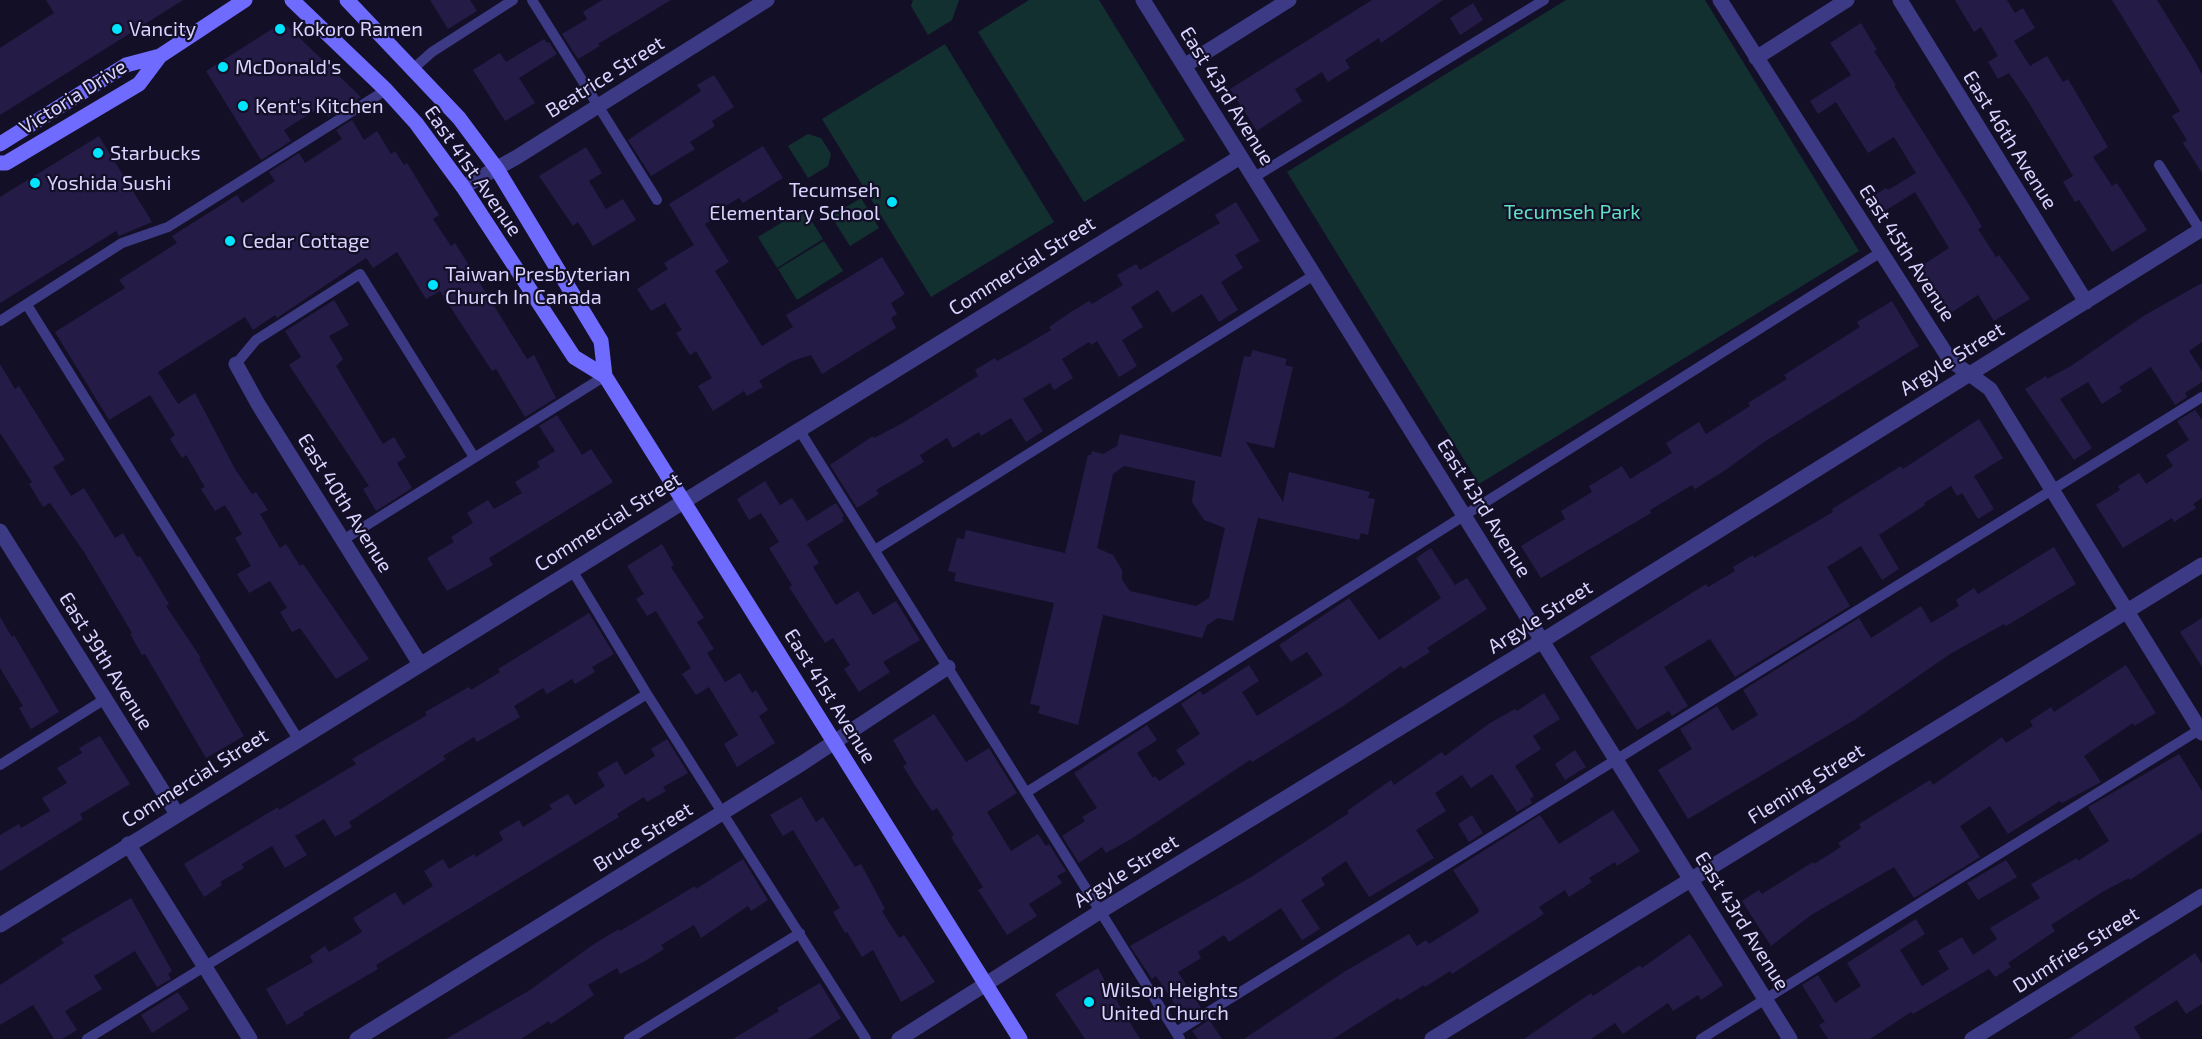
<!DOCTYPE html>
<style>
body{margin:0}
canvas{display:block;background:#130f26}
</style>
<canvas width="2202" height="1039"></canvas>
<script>
const ctx = document.querySelector('canvas').getContext('2d');
ctx.lineJoin = 'round';
function fill(path, color) {
  ctx.fillStyle = color;
  ctx.fill(path, 'evenodd');
}
function poly(rows) {
  const path = new Path2D();
  for (const r of rows) {
    path.moveTo(r[0], r[1]);
    for (let i = 2; i < r.length; i += 2) path.lineTo(r[i], r[i + 1]);
  }
  return path;
}
function stroke(path, color, width, dash) {
  ctx.strokeStyle = color;
  ctx.lineWidth = width;
  ctx.lineCap = dash ? 'butt' : 'round';
  ctx.setLineDash(dash || []);
  ctx.stroke(path);
}
function write(font, color, halo, rows, align = 'center') {
  ctx.font = font + ' "Exo 2",sans-serif';
  ctx.lineWidth = 4.5;
  ctx.setLineDash([]);
  ctx.textBaseline = 'middle';
  ctx.strokeStyle = halo;
  ctx.fillStyle = color;
  for (const [text, x, y, turn = 0] of rows) {
    ctx.save();
    ctx.translate(x, y);
    ctx.rotate((+turn || 0) * Math.PI / 180);
    ctx.textAlign = isNaN(turn) ? turn : align;
    if (halo) ctx.strokeText(text, 0, 0);
    ctx.fillText(text, 0, 0);
    ctx.restore();
  }
}
const green = poly([
 [913,0,959,0,952,20,928,35,911,6],
 [1029,0,1099,0,1185,140,1084,202,978,32],
 [1566,0,1705,0,1859,251,1479,484,1287,172],
 [945,44,1054,222,931,297,822,119],
 [808,134,821,138,831,154,828,166,808,178,788,146],
 [861,198,879,228,850,246,831,216],
 [804,209,823,239,777,268,758,237],
 [824,241,843,271,797,300,778,269]
]);
const building = poly([
 [46,0,183,0,0,115,0,48,54,13],
 [430,0,470,0,477,11,448,29],
 [602,0,671,0,598,44,600,46,578,59,562,34,587,19,583,12],
 [1372,0,1443,0,1381,43,1379,38,1345,60,1350,68,1328,82,1322,72,1295,89,1302,101,1257,131,1230,89],
 [1955,0,2007,0,2015,13,2023,8,2035,28,2014,41,2030,66,2047,56,2063,82,2068,79,2108,147,2093,157,2112,186,2117,183,2147,230,2112,252,2079,200,2075,202,2063,182,2073,176,2029,103,2009,73,1998,79,1988,62,1998,56,1981,27,1974,32],
 [2112,0,2157,0,2196,63,2202,75,2202,173,2183,143,2187,140,2172,116,2180,111],
 [1473,3,1483,20,1460,35,1450,18],
 [283,22,361,97,328,117,322,106,284,130,291,141,261,160,206,71],
 [1861,23,1877,50,1874,51,1896,85,1894,86,1968,203,1982,227,1978,229,1996,257,1999,255,2030,299,1994,321,1978,295,1946,316,1915,270,1949,248,1915,192,1880,214,1870,198,1886,188,1888,190,1916,173,1894,137,1868,153,1836,102,1818,114,1810,101,1851,75,1830,43],
 [544,39,547,43,549,42,557,54,519,78,535,103,505,121,473,70,500,53,506,62],
 [714,75,734,107,712,121,715,126,690,142,695,149,651,176,628,140,701,91,697,85],
 [352,120,364,140,377,131,391,154,395,151,404,165,407,163,439,215,433,219,451,246,455,243,527,359,534,355,556,398,525,417,496,369,492,371,440,291,426,299,397,252,373,268,366,258,277,318,275,315,253,330,245,317,158,372,178,404,195,393,235,469,252,494,256,492,268,510,260,514,280,548,286,544,300,566,303,564,369,659,336,679,300,628,292,632,280,612,287,608,270,581,249,593,237,574,251,566,235,538,242,534,225,505,215,511,201,489,205,487,186,455,182,458,170,439,175,435,150,395,109,420,55,332,125,288,119,280,177,243,172,236,237,195,242,203,275,181,269,172,299,153,305,163,342,139,336,130],
 [99,136,152,222,119,236,116,231,0,303,0,197],
 [763,146,783,178,743,203,739,198,709,216,711,220,705,224,729,262,715,271,762,346,793,327,786,315,882,257,905,294,891,303,897,314,891,318,896,328,822,374,811,355,792,361,759,381,763,387,747,396,744,391,713,411,698,386,712,378,696,351,690,355,676,333,682,330,665,303,651,311,637,289,668,269,664,263,694,245,669,204],
 [586,147,602,173,589,181,606,209,623,199,636,220,593,246,578,222,573,226,539,176],
 [1236,202,1260,241,1235,255,1243,268,1221,282,1238,310,1219,322,1202,294,1172,313,1158,290,1131,307,1143,327,1122,340,1137,366,1119,377,1097,341,1091,345,1089,342,1062,359,1073,378,1054,390,1050,383,1023,399,1043,431,1026,442,1011,418,981,436,979,432,953,448,947,438,920,455,924,462,876,490,879,494,857,508,830,465,873,436,874,438,901,424,978,376,975,370,995,358,997,361,1021,348,1051,330,1049,327,1071,312,1089,301,1092,304,1123,285,1117,275,1136,264,1140,270,1220,223,1215,215],
 [2202,283,2202,342,2189,351,2202,371,2202,382,2185,393,2187,397,2175,405,2151,367,2119,387,2122,391,2102,404,2088,382,2060,399,2092,448,2074,460,2025,389,2046,376,2047,379,2071,366,2145,315],
 [334,300,349,325,329,336,343,359,336,366,383,444,394,437,406,457,397,463,412,488,376,511,363,489,369,486,289,365,301,357,285,331],
 [1892,301,1919,346,1764,442,1727,469,1695,489,1692,485,1650,510,1651,513,1541,578,1521,546,1565,519,1561,511,1592,492,1589,486,1622,466,1630,479,1672,453,1666,443,1699,422,1706,434,1750,406,1748,403,1787,379,1784,375,1860,327,1857,322],
 [1253,350,1287,359,1285,365,1293,367,1274,448,1246,442,1283,502,1289,472,1370,492,1368,498,1375,499,1368,535,1361,533,1359,540,1258,518,1233,621,1218,618,1207,625,1202,638,1103,615,1078,725,1038,713,1040,706,1030,704,1054,603,954,581,956,573,948,571,957,538,964,539,966,530,1065,553,1088,455,1091,455,1092,451,1103,454,1117,446,1120,434,1221,457,1244,356,1250,357],
 [1124,466,1195,481,1192,502,1204,520,1225,528,1209,598,1196,606,1130,591,1122,580,1122,570,1113,555,1097,548,1113,474],
 [0,364,15,389,19,386,65,460,53,467,71,496,84,488,115,538,123,533,137,557,140,556,169,604,166,606,201,658,199,659,244,736,206,758,145,654,142,655,130,634,132,633,84,552,50,503,43,507,29,484,32,482,0,433],
 [2195,410,2202,420,2202,498,2193,504,2196,508,2174,522,2172,518,2123,548,2096,505,2120,490,2118,486,2139,473,2146,484,2173,466,2166,455,2189,440,2177,421],
 [557,415,582,455,591,449,613,482,489,558,493,565,447,591,427,558,454,542,451,537,473,523,467,513,488,500,494,509,522,493,515,482,540,467,537,462,555,451,539,426],
 [1979,419,2003,458,1974,476,1994,509,1978,519,1962,493,1957,496,1951,486,1924,503,1925,505,1879,535,1899,569,1882,580,1861,546,1827,567,1850,606,1735,677,1710,639,1664,667,1688,706,1672,716,1669,711,1637,730,1590,657,1706,584,1708,587,1735,571,1733,567,1753,555,1754,558,1833,512,1832,509,1901,466,1903,469],
 [765,481,780,505,792,498,807,521,836,503,844,516,842,517,844,521,807,544,819,563,813,567,836,605,858,591,873,615,896,601,920,640,883,662,890,672,859,692,844,669,850,665,833,638,825,643,789,587,792,585,769,548,779,542,761,513,749,520,737,499],
 [662,544,674,565,671,567,704,618,697,622,714,649,707,653,725,682,740,673,752,693,756,690,768,710,759,716,775,743,737,767,724,744,738,735,709,687,696,695,682,674,691,668,656,611,647,616,636,599,644,594,627,566],
 [2054,547,2076,584,2006,626,2004,624,1950,654,1856,719,1688,819,1658,770,1692,749,1680,729,1717,706,1732,731,1758,715,1743,690,1859,618,1871,638,1921,606,1931,623,1959,606,1956,600,1974,588,1978,594],
 [1431,548,1455,585,1467,578,1487,609,1427,648,1430,652,1403,669,1401,666,1343,706,1252,762,1250,760,1131,839,1106,853,1102,847,1079,863,1062,836,1085,821,1082,817,1097,808,1074,773,1147,725,1157,740,1137,753,1153,778,1155,776,1159,781,1185,764,1176,750,1200,734,1181,704,1200,691,1203,695,1249,665,1259,681,1242,692,1257,716,1323,675,1307,652,1291,662,1279,645,1349,598,1379,640,1441,598,1416,558],
 [589,613,614,654,592,667,595,672,575,684,572,679,547,694,543,688,514,706,520,717,477,742,474,737,443,756,446,759,349,822,352,827,335,837,324,819,295,836,307,855,285,868,272,846,242,864,244,868,220,882,222,885,204,897,184,864,278,807,279,810,356,764,352,759,427,715,425,712,469,687,471,690,500,672,498,669],
 [0,617,12,637,14,635,59,712,31,729,19,708,23,706,0,668],
 [2202,618,2202,667,2180,632],
 [2126,665,2156,713,2134,726,2133,723,2084,756,2101,782,2062,803,2060,801,2008,834,1990,806,1960,826,1980,857,1914,898,1894,867,1811,915,1771,946,1742,901,1759,890,1762,894,1813,862,1814,864,1841,847,1838,843,1861,828,1859,824,1930,780,1933,785,2002,737,2006,743,2033,726,2030,721,2051,707,2054,712],
 [1544,693,1560,719,1533,736,1541,749,1515,766,1534,796,1530,799,1532,803,1517,812,1492,774,1471,788,1462,775,1435,793,1446,811,1416,830,1434,858,1369,897,1346,861,1321,878,1325,885,1301,900,1320,929,1302,940,1281,908,1229,942,1224,935,1198,952,1201,958,1178,972,1201,1008,1184,1018,1156,976,1152,979,1130,946,1251,877,1349,813,1347,811,1391,780,1394,785,1442,752,1445,756,1490,723,1515,709,1517,711],
 [934,714,966,762,989,748,1017,793,987,812,1011,851,1038,834,1046,846,1049,844,1066,871,1057,876,1062,883,1029,904,1037,916,1007,935,978,890,983,887,951,837,954,835,937,808,932,811,916,787,903,766,907,764,893,740],
 [100,736,130,784,80,814,83,819,0,871,0,835,19,824,21,828,50,811,42,798,67,783,57,768,82,753,79,748],
 [667,739,688,773,663,787,666,791,647,802,644,797,617,814,619,817,376,965,378,969,303,1013,304,1015,287,1025,266,989,313,962,310,956,325,946,329,952,362,932,353,918,395,892,403,905,433,886,424,871,443,859,449,869,474,854,476,857,503,840,499,832,519,820,523,827,552,809,549,805,568,794,575,805,605,786,597,773,617,761,625,775,655,756,651,749],
 [1575,750,1586,767,1565,780,1555,764],
 [2179,754,2202,791,2202,832,2130,880,2129,878,2104,891,2051,925,2055,931,2008,963,2011,967,1995,977,1989,969,1913,1014,1911,1012,1870,1039,1828,1039,1819,1025,1825,1022,1802,985,1818,975,1835,1003,1861,986,1847,963,1916,919,1925,934,1900,950,1922,986,1949,969,1938,951,1962,937,1973,955,1997,939,1990,928,2040,898,2031,884,2077,858,2078,861,2109,841,2088,807],
 [801,797,816,822,823,817,855,867,861,864,885,909,882,911,899,938,904,935,935,982,901,1002,873,950,862,957,847,932,845,933,833,912,840,908,793,830,783,836,770,815],
 [1613,810,1640,851,1617,866,1615,862,1589,878,1592,882,1569,897,1565,890,1539,907,1544,914,1452,974,1450,971,1425,987,1424,985,1400,1000,1398,998,1333,1039,1244,1039,1344,972,1409,934,1417,946,1426,940,1429,944,1478,913,1479,910,1453,870,1540,815,1559,844],
 [1472,815,1483,833,1469,842,1458,824],
 [743,859,768,900,751,911,748,906,701,938,694,925,661,945,664,949,645,961,620,974,617,968,588,985,594,995,551,1024,549,1021,521,1039,446,1039,530,990,594,944,619,929,620,931,695,886,696,889],
 [2006,860,2017,877,1978,900,1967,883],
 [131,898,172,971,168,974,171,979,157,987,135,951,94,976,102,989,65,1011,77,1030,62,1039,54,1039,33,1005,0,1025,0,985,64,943,61,939],
 [1690,934,1723,985,1701,1000,1698,995,1673,1011,1668,1003,1623,1034,1615,1023,1591,1039,1524,1039,1591,993,1593,996,1640,965,1642,968],
 [2195,953,2202,964,2202,1004,2186,1014,2177,1000,2134,1027,2141,1039,2069,1039],
 [1098,968,1107,985,1140,1039,1085,1039,1055,994],
 [820,983,841,1018,818,1033,808,1039,733,1039,779,1011,777,1008],
 [178,992,189,1009,152,1033,141,1015],
 [1209,1020,1210,1021,1222,1039,1198,1039,1192,1031]
]);
const lane = poly([
 [532,0,657,200],
 [414,68,432,52,513,0],
 [2159,165,2200,230],
 [1253,178,1544,0],
 [27,305,298,739],
 [0,321,122,243,168,227,184,217,386,90],
 [236,364,256,340,360,274,474,457],
 [798,428,1180,1039],
 [343,540,605,376],
 [875,550,1314,275],
 [572,570,647,694,866,1039],
 [0,765,105,699],
 [1027,792,1881,252],
 [1176,1032,2202,397],
 [87,1039,647,694],
 [629,1039,800,933],
 [1701,1039,2202,728]
]);
const street = poly([
 [1143,0,1790,1039],
 [1720,0,1950,360,1990,389,2202,733],
 [1900,0,2086,302],
 [1756,58,1847,0],
 [1184,66,1289,0],
 [463,187,517,157,767,0],
 [236,364,258,404,420,664],
 [0,531,177,814],
 [128,844,250,1039],
 [0,925,1240,157],
 [357,1039,801,764,948,667],
 [899,1039,1101,911,1542,641,2202,229],
 [1432,1039,2202,565],
 [1972,1039,2202,896]
]);
const secondary = poly([
 [292,0,386,90,416,123,463,187,574,357,605,376],
 [347,0,459,118,497,169,601,341,605,376,1020,1039],
 [0,144,126,65,160,56,245,0],
 [0,163,6,163,139,84,160,56]
]);
const markers = [
 [117,29,6,"#00e5ff"],
 [280,29,6,"#00e5ff"],
 [223,67,6,"#00e5ff"],
 [243,106,6,"#00e5ff"],
 [98,153,6,"#00e5ff"],
 [35,183,6,"#00e5ff"],
 [892,202,6,"#00e5ff"],
 [230,241,6,"#00e5ff"],
 [433,285,6,"#00e5ff"],
 [1089,1002,6,"#00e5ff"]
];
const poiNames = [
 ["Vancity",129,29],
 ["Kokoro Ramen",292,29],
 ["McDonald's",235,67],
 ["Kent's Kitchen",255,106],
 ["Starbucks",110,153],
 ["Yoshida Sushi",47,183],
 ["Tecumseh",880,190,"right"],
 ["Elementary School",880,213,"right"],
 ["Cedar Cottage",242,241],
 ["Taiwan Presbyterian",445,274],
 ["Church In Canada",445,297],
 ["Wilson Heights",1101,990],
 ["United Church",1101,1013]
];
const streetNames = [
 ["Beatrice Street",605,77,-32],
 ["East 43rd Avenue",1227,96,58],
 ["Victoria Drive",73,97,-32],
 ["East 46th Avenue",2010,140,58],
 ["East 41st Avenue",473,171,55],
 ["East 45th Avenue",1907,253,57],
 ["Commercial Street",1022,266,-32],
 ["Argyle Street",1952,359,-32],
 ["East 40th Avenue",345,503,58],
 ["East 43rd Avenue",1484,508,58],
 ["Commercial Street",608,522,-32],
 ["Argyle Street",1540,617,-32],
 ["East 39th Avenue",106,661,58],
 ["East 41st Avenue",830,696,58],
 ["Commercial Street",195,778,-32],
 ["Fleming Street",1806,784,-32],
 ["Bruce Street",643,837,-32],
 ["Argyle Street",1126,871,-32],
 ["East 43rd Avenue",1742,921,58],
 ["Dumfries Street",2076,950,-32]
];
const parkNames = [
 ["Tecumseh Park",1572,212]
];
fill(green, '#12302f');
fill(building, '#241b47');
stroke(lane, '#3d3a85', 10);
stroke(street, '#3d3a85', 15);
stroke(secondary, '#6f6bff', 15);
for (const [x, y, r, color] of markers) {
  const dot = new Path2D();
  dot.arc(x, y, r, 0, 2 * Math.PI);
  ctx.fillStyle = color;
  ctx.fill(dot);
  stroke(dot, '#130f26', 2);
}
write('20px', '#d9d4ff', '#130f26', poiNames, 'left');
write('20px', '#d9d4ff', '#130f26', streetNames);
write('20px', '#5fe0c0', '#130f26', parkNames);
</script>
